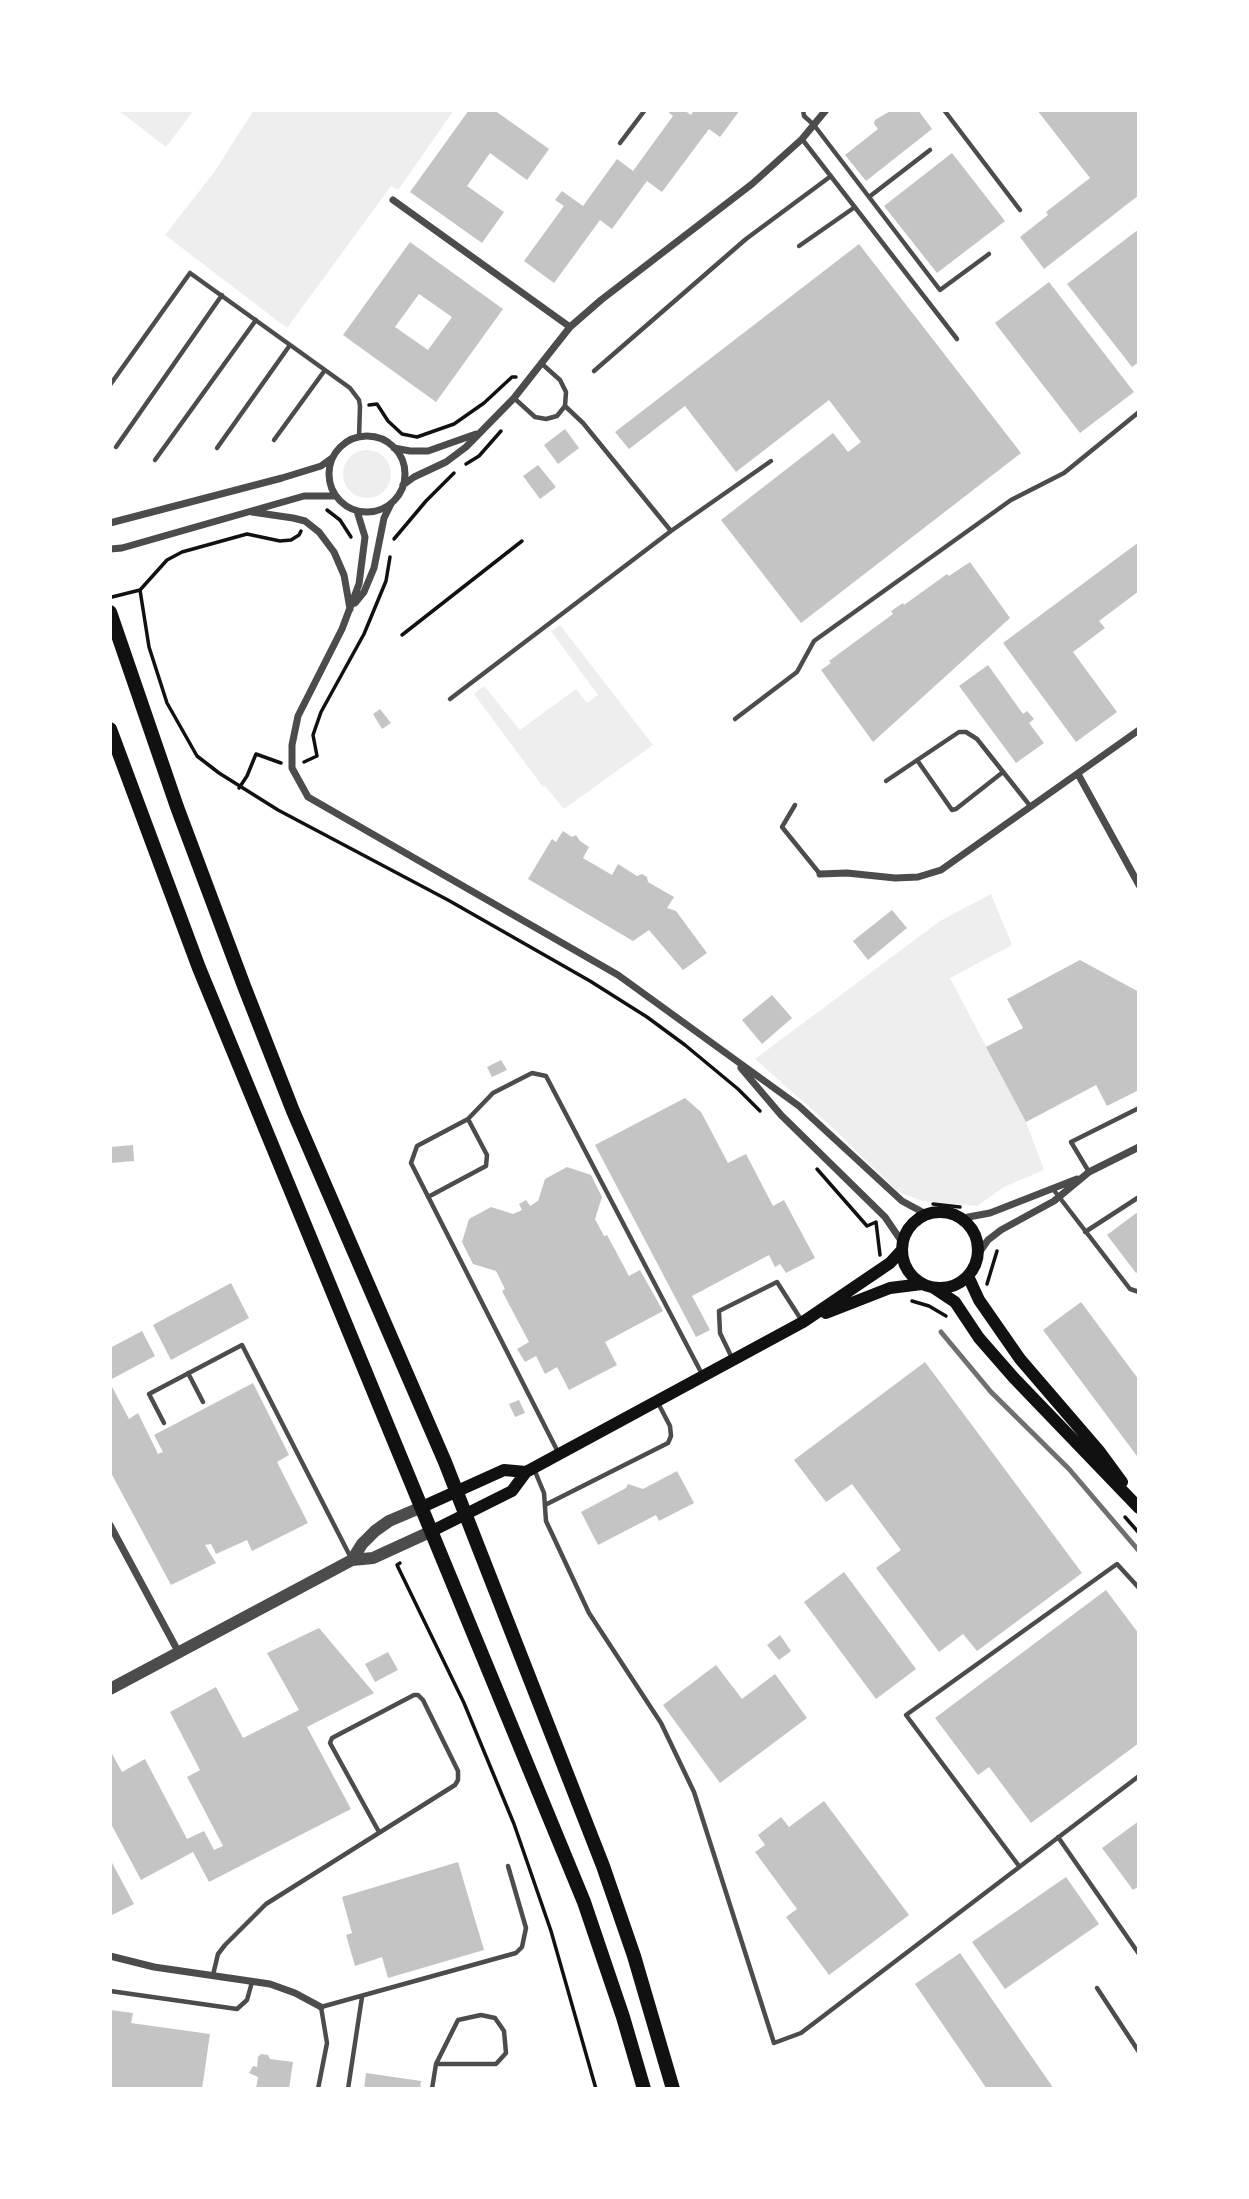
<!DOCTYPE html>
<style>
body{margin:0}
#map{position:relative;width:1249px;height:2199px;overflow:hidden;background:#fff;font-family:"Work Sans",sans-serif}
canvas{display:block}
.frame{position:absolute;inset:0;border:112px solid #fff;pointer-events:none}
</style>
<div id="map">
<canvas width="1249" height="2199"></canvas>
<div class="frame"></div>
</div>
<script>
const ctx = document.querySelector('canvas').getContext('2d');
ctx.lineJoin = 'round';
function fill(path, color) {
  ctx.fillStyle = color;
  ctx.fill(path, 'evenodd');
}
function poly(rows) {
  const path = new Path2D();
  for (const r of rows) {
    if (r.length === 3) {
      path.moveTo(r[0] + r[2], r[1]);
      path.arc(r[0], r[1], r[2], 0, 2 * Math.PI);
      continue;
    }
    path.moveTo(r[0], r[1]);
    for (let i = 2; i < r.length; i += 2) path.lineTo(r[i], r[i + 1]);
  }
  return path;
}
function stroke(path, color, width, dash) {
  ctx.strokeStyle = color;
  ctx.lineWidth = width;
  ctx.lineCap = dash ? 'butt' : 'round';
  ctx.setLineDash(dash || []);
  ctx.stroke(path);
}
const green = poly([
 [118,110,194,110,166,147],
 [254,110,454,110,398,190,391,186,287,328,165,235,215,171],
 [367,474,24],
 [560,625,653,745,564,809,545,786,543,787,474,694,484,686,520,730,576,689,587,703,598,695,551,631],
 [991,894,1012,945,950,978,1026,1122,1044,1170,1004,1187,977,1206,923,1201,898,1192,833,1128,755,1059,940,921]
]);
const building = poly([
 [469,110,494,110,549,149,527,180,490,153,467,186,504,212,482,243,410,192],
 [666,110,684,110,691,115,694,110,740,110,720,137,709,129,662,192,647,181,612,229,600,220,554,283,524,261,564,206,555,200,562,191,583,206,617,159,633,171,673,116],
 [892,110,918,110,932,129,866,181,845,155,878,129,874,124,875,120],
 [1037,110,1139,110,1139,195,1044,269,1020,237,1048,215,1046,212,1090,178],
 [952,153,1005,221,937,273,884,206],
 [1139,229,1139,362,1132,367,1067,284],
 [410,242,503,309,436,402,343,335],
 [419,294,452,317,428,350,395,327],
 [859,244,1021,453,801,623,721,520,833,433,848,452,861,442,829,400,736,472,685,406,629,449,615,432],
 [1049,282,1134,392,1080,433,995,323],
 [565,429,579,448,558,464,544,445],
 [538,465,556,487,540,499,523,476],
 [1139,542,1139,591,1099,621,1105,628,1073,652,1117,712,1076,742,1003,643],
 [970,562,1010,618,873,742,821,670,831,663,829,661,893,614,891,611,903,603,904,605,947,574,949,576],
 [988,665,1023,714,1027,711,1034,719,1029,723,1044,743,1016,763,959,686],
 [380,709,391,723,382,729,373,714],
 [563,831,572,837,576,835,580,841,589,847,583,858,612,875,618,864,637,876,642,874,647,877,648,882,674,897,667,908,676,911,707,953,683,970,649,930,633,941,528,879,552,839,556,842],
 [892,910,907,928,868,960,853,941],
 [1080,960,1139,992,1139,1090,1107,1106,1096,1085,1026,1122,986,1047,1023,1028,1007,999],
 [772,995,792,1018,762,1044,742,1020],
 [501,1060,507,1070,492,1077,487,1067],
 [685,1098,701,1112,728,1163,746,1154,773,1206,784,1200,815,1258,786,1273,780,1264,775,1267,769,1255,692,1296,710,1330,696,1337,595,1145],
 [133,1145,134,1161,110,1163,110,1147],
 [567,1167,591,1175,602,1197,595,1219,604,1236,607,1235,629,1276,640,1270,663,1311,605,1342,617,1365,569,1390,557,1367,545,1374,536,1356,525,1362,517,1349,529,1342,502,1291,505,1289,496,1271,473,1264,462,1242,469,1219,491,1207,513,1214,522,1210,519,1204,526,1200,530,1206,538,1201,545,1179],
 [1139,1211,1139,1271,1136,1273,1107,1235],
 [231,1283,249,1318,171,1360,153,1325],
 [1081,1302,1139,1380,1139,1455,1137,1456,1043,1330],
 [142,1331,155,1356,110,1380,110,1348],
 [925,1362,1082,1573,977,1651,963,1634,939,1652,876,1568,901,1550,852,1484,826,1502,794,1460],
 [110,1383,129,1419,138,1413,158,1454,163,1452,154,1435,253,1383,289,1455,277,1462,308,1523,252,1551,247,1540,216,1554,211,1544,205,1545,216,1563,171,1585,110,1471],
 [519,1400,525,1413,515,1417,509,1404],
 [677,1471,694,1503,659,1521,656,1515,598,1545,581,1512,626,1488,628,1484,643,1489],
 [844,1572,916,1669,876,1699,804,1602],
 [1106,1590,1139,1634,1139,1743,1031,1823,989,1767,978,1775,935,1718],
 [319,1628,374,1693,307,1727,351,1809,209,1882,193,1852,141,1880,110,1822,110,1750,122,1772,145,1759,187,1839,204,1831,214,1850,223,1846,187,1777,200,1770,170,1712,216,1687,243,1738,299,1710,267,1653],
 [780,1635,791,1651,779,1660,767,1645],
 [388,1652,398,1670,375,1682,365,1664],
 [716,1665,742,1699,775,1674,807,1718,720,1783,663,1705],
 [824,1801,909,1915,829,1975,786,1917,797,1909,755,1852,765,1845,758,1835,781,1817,789,1827],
 [1139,1821,1139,1886,1133,1890,1102,1848],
 [110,1859,134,1904,110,1916],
 [458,1862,484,1950,388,1978,382,1957,355,1966,346,1935,352,1933,342,1897],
 [1066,1877,1099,1924,1005,1989,972,1942],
 [960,1953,1054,2089,987,2089,915,1984],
 [110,2010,133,2013,131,2023,210,2034,202,2089,110,2089],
 [261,2054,268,2055,270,2059,293,2062,289,2089,256,2089,258,2077,249,2073,253,2066,257,2067,258,2057],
 [366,2073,421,2081,420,2089,364,2089]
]);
const path = poly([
 [369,405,377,404,388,421,402,434,417,437,454,424,484,403,512,377,516,377],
 [466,464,479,456,501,431],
 [327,510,340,520,351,537],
 [394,539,426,501,454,473],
 [140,590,167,560,182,552,247,534,280,541,291,540,299,535,301,531],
 [112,597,140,590,149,647,167,703,197,756,219,773,278,810,448,900,590,981,647,1017,685,1045,738,1089,760,1111],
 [402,635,522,541],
 [304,762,317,756,313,735,321,712,364,634,386,581,390,557],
 [239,788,247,776,256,754,281,763],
 [817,1169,867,1226,876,1222,880,1255],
 [933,1204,960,1207],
 [987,1284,997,1251],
 [912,1301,929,1306,946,1316],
 [1125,1517,1139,1533],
 [400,1563,397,1565,464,1703,514,1824,551,1931,596,2089]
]);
const service = poly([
 [803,110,804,116,814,125,940,290,989,254],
 [944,110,1020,210],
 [802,139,957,339],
 [620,143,645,110],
 [869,197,930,150],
 [799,246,855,207],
 [594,371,746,239,831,176],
 [110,385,190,273,350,388,359,400,360,406,359,437],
 [514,398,535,417,546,419,557,416,565,406,566,392,560,380,541,363],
 [565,406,583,423,671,531,771,461],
 [274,440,325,370],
 [116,447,222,295],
 [217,448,290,345],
 [155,460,256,320],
 [450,699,671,531],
 [735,719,797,672,814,641,1011,500,1064,473,1139,412],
 [917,760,952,810,956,809,1003,772],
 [886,781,959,732,966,732,977,739,1031,807],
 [795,805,782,827,820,874],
 [1089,1172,1071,1142,1139,1108],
 [1053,1189,1130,1289,1139,1292],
 [428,1197,486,1166,487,1155,468,1119],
 [1085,1232,1139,1197],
 [733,1360,720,1333,719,1311,777,1282,802,1321],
 [188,1373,203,1402],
 [164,1423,149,1394,242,1345,350,1556],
 [559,1454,411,1163,417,1146,468,1119,493,1093,532,1073,546,1076,703,1376],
 [534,1469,544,1493,546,1521,589,1613,661,1723,694,1792,774,2043,801,2033,1139,1776],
 [545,1505,668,1443,671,1436,670,1426,658,1403],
 [1058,1837,1139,1954],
 [1019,1866,906,1715,1117,1564,1139,1588],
 [213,1975,218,1954,225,1945,266,1904,455,1785,458,1780,458,1771,423,1700,418,1695,414,1695,332,1738,330,1743,379,1832],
 [1097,1988,1139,2052],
 [110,1991,237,2009,247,2000,252,1982],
 [318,2089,327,2043,321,2007,516,1953,522,1947,526,1928,508,1866],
 [348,2089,362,1997],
 [432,2089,436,2064,458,2020,481,2015,495,2018,504,2031,506,2053,496,2064,436,2064]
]);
const minor = poly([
 [393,200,570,327],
 [367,474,38],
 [394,448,410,451,428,451,476,434],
 [403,485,414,477,446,462,466,447,514,398,570,327,601,300,752,184,802,139,826,110],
 [357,511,365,537,359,584,342,629,298,716,292,745,292,768,308,797,618,975,799,1106,902,1201,926,1214],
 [252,512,293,518,305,521,319,532,334,552,344,575,350,609],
 [110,523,282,478,321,466,332,458],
 [110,549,122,548,304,496,335,496],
 [355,603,364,592,374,568,384,518,391,504],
 [1078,774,1139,885],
 [820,874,847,873,895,878,918,877,941,870,1139,730],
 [741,1068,781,1115,885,1217,902,1242],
 [963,1218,990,1213,1077,1179],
 [979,1253,988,1240,1001,1230,1054,1201,1089,1172,1139,1147],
 [110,1525,179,1653],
 [110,1956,154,1967,270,1984,295,1993,321,2007]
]);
const tertiary = poly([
 [352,1560,362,1544,375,1531,389,1521,422,1507],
 [110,1689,352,1560,373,1558,432,1531]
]);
const secondary = poly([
 [940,1250,38],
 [968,1276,979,1300,1020,1359,1100,1452,1122,1482],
 [934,1288,955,1302,979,1338,1014,1378,1139,1508],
 [826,1313,890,1288,922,1284],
 [422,1507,504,1470,526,1472],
 [432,1531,512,1491,526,1472,803,1322,890,1263,901,1251]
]);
const primary = poly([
 [110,612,177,807,244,986,293,1111,445,1462,603,1866,634,1956,673,2089],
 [110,729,199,968,584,1902,623,2017,644,2089]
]);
const rail = poly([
 [941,1332,991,1392,1069,1469,1139,1551]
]);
fill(green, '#eee');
fill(building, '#c4c4c4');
stroke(path, '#111', 3.5);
stroke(service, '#4c4c4c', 4.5);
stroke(minor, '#4c4c4c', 7);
stroke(tertiary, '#4c4c4c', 12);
stroke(secondary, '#111', 12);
stroke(primary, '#111', 14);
stroke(rail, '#707070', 5);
</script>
